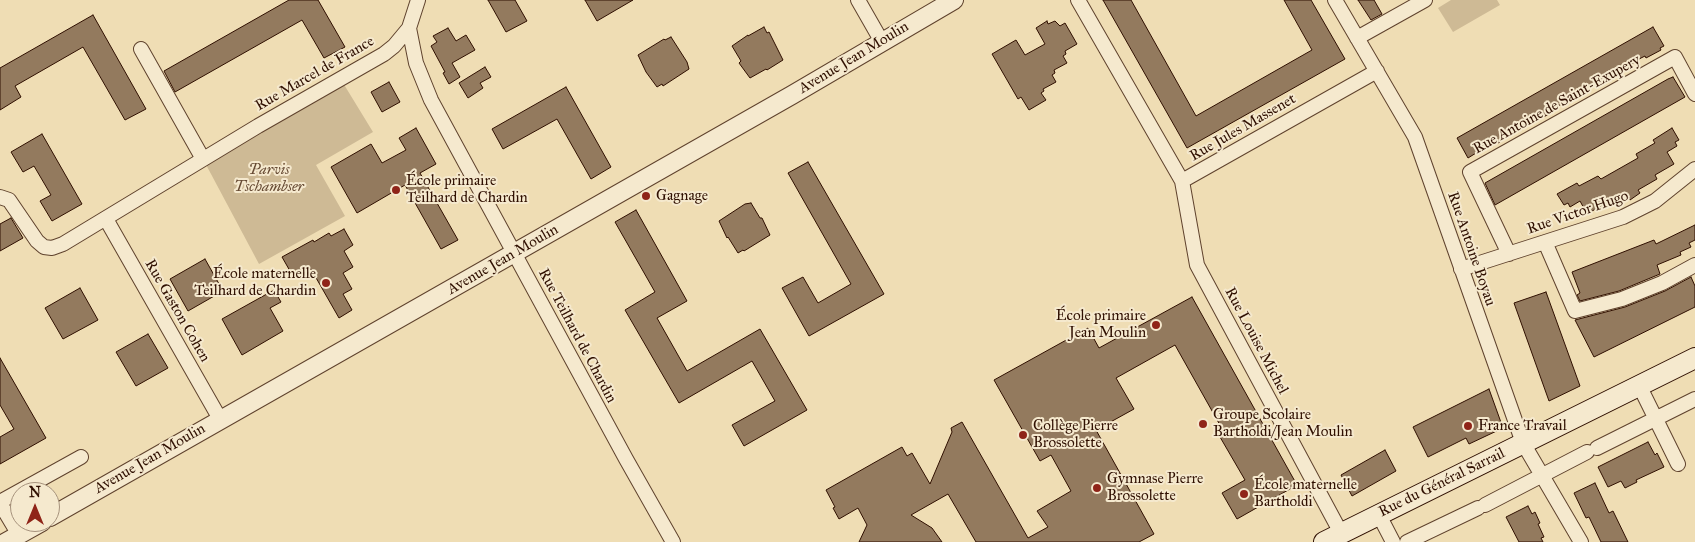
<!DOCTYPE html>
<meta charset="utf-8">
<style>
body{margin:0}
#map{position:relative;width:1695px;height:542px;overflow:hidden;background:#efddb4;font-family:"IM FELL Great Primer",serif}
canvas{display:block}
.north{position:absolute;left:10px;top:482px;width:50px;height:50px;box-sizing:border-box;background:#f5e9ce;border:1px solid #a6927c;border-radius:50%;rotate:0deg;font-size:14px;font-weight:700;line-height:20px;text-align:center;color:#2f0f00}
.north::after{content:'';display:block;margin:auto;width:18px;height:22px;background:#8f2418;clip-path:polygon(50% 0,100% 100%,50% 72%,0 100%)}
</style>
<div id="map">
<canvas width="1695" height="542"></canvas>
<div class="north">N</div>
</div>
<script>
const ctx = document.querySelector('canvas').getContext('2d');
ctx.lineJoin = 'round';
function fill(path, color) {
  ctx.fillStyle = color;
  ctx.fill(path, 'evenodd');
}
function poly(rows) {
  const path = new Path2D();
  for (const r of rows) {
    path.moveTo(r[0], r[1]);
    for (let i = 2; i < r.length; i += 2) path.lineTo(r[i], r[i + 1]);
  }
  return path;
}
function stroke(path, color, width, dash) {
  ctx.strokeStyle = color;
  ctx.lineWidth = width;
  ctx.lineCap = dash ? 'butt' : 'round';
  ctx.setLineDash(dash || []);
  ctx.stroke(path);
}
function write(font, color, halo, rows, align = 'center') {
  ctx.font = font + ' "IM FELL Great Primer",serif';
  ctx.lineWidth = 4;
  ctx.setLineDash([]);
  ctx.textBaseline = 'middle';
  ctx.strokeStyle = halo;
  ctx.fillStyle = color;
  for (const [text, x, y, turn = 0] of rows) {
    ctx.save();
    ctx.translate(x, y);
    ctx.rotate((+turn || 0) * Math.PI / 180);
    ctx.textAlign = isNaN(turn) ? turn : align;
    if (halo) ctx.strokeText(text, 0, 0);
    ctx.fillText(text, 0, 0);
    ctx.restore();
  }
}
const green = poly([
 [1451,0,1497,0,1500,5,1453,32,1438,8],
 [340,78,373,132,316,165,345,216,259,264,203,159]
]);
const building = poly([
 [289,0,318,0,345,47,324,58,302,20,175,92,164,71,289,0],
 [488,0,515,0,527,21,506,32,488,0],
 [585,0,633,0,597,21,585,0],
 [1103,0,1131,0,1196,116,1312,50,1284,0,1311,0,1345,59,1187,148,1103,0],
 [1358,0,1374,0,1382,14,1371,20,1358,0],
 [93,15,146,109,125,120,83,47,15,86,21,97,0,110,0,68,93,15],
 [1047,21,1048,24,1055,21,1060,26,1065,23,1077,44,1065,51,1066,54,1063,56,1067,63,1054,70,1055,73,1052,75,1056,82,1043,89,1044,91,1041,93,1046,100,1029,110,1021,97,1018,99,992,54,1016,40,1025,55,1045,44,1036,28,1047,21],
 [764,27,767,33,769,32,783,60,767,70,766,69,750,78,739,63,741,61,732,46,748,35,748,36,764,27],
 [1653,27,1664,46,1660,48,1661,50,1646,58,1645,56,1641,58,1624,69,1625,70,1610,79,1609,77,1588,89,1589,91,1552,109,1548,112,1549,114,1534,122,1533,120,1512,132,1513,134,1498,143,1497,140,1468,158,1457,138,1653,27],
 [448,28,456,41,466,35,475,50,452,63,460,77,449,84,443,73,445,72,431,46,437,42,433,36,448,28],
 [671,37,687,62,689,69,663,86,662,84,657,87,646,72,638,55,664,39,665,40,671,37],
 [485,67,491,77,480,83,483,88,468,98,459,83,485,67],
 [1673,77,1685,97,1495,205,1485,183,1668,79,1673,77],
 [389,82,400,102,382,112,371,92,389,82],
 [566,87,611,167,591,179,557,119,503,149,492,129,566,87],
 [416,128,436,164,420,173,458,240,441,249,405,185,357,213,331,167,371,144,382,163,406,150,399,138,416,128],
 [1672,128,1679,140,1675,142,1677,146,1667,152,1674,164,1655,175,1657,179,1638,190,1640,193,1630,200,1628,196,1609,207,1606,203,1587,214,1580,201,1570,207,1568,203,1564,205,1557,194,1577,183,1579,186,1598,176,1601,179,1638,158,1636,154,1655,143,1653,140,1672,128],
 [42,134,82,204,52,221,40,201,51,195,34,166,23,172,11,152,42,134],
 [808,162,884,294,809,336,782,288,803,277,818,303,851,284,788,173,808,162],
 [751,203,760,218,762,218,770,235,744,251,743,250,738,253,728,237,727,238,719,221,745,204,751,203],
 [636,210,687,301,657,318,687,371,760,329,807,410,744,446,732,425,775,401,752,361,679,403,625,310,655,292,615,222,636,210],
 [11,218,23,238,0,251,0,224,11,218],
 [1695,225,1695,240,1689,243,1691,247,1680,252,1681,255,1657,265,1660,274,1619,291,1580,301,1577,295,1580,293,1572,272,1654,240,1656,244,1695,225],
 [344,229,353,245,344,251,353,267,343,273,352,289,343,294,352,310,339,318,311,269,294,278,282,257,313,240,314,242,329,233,331,236,344,229],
 [205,259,223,291,188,311,170,279,205,259],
 [1691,277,1695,286,1695,307,1594,357,1575,320,1625,307,1665,291,1691,277],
 [80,288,98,320,63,339,45,308,80,288],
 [274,290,281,302,270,308,283,331,242,355,222,319,274,290],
 [1546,292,1580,386,1549,401,1514,303,1546,292],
 [1192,297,1297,485,1237,519,1222,493,1245,480,1220,437,1225,434,1175,345,1116,378,1134,409,1096,430,1154,534,1139,542,976,542,948,494,911,515,932,528,942,542,859,542,867,525,858,508,839,519,833,508,835,507,826,490,902,447,907,456,912,453,930,484,952,432,951,428,962,422,1028,538,1048,527,1037,511,1071,491,1051,455,1040,461,994,380,1088,328,1099,348,1192,297],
 [148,334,168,368,136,386,116,352,148,334],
 [0,358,46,438,0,464,0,437,14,429,0,405,0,358],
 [1489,389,1503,428,1469,444,1466,438,1428,457,1413,427,1489,389],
 [1648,442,1655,455,1657,453,1664,467,1636,480,1637,482,1625,488,1621,481,1608,487,1598,467,1648,442],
 [1385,450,1396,471,1352,496,1341,475,1385,450],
 [1595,483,1609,513,1613,511,1628,542,1601,542,1589,517,1586,518,1574,493,1595,483],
 [1528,506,1532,514,1535,512,1540,523,1538,524,1544,537,1541,538,1543,542,1519,542,1506,517,1528,506]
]);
const minor = poly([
 [858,0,882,42],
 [1078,0,1182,181,1197,265,1341,533],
 [1335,0,1415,137,1523,443,1581,542],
 [409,28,416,63,431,100,626,459,673,542],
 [1357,38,1425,0],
 [141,49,203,159],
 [1182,181,1377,71],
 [0,197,9,200,37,241,44,247,52,248,63,244,258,126,384,54,394,46,409,28,418,0],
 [106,219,220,419],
 [1545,242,1575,311,1622,299,1662,283,1695,265],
 [1509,254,1470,172,1675,57,1695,94],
 [1461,269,1623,217,1655,201,1695,169],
 [1639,385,1678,464],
 [1597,448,1695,399],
 [0,502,81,457],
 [0,503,19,535],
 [1485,505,1587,452],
 [1379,515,1393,542],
 [1407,542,1478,508]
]);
const tertiary = poly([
 [50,517,792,95,954,0],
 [6,542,42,522]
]);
const secondary = poly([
 [1324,542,1695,358]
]);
const markers = [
 [396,190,5,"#8f2418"],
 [646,196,5,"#8f2418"],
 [326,283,5,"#8f2418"],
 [1156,325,5,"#8f2418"],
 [1203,424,5,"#8f2418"],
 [1468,426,5,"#8f2418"],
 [1023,435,5,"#8f2418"],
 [1097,488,5,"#8f2418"],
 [1244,494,5,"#8f2418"]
];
const streetNames = [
 ["Avenue Jean Moulin",854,58,-31],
 ["Rue Marcel de France",315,74,-30],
 ["Rue Antoine de Saint-Exupery",1557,105,-29],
 ["Rue Jules Massenet",1243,128,-30],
 ["Rue Victor Hugo",1578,213,-19],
 ["Rue Antoine Boyau",1471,249,71],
 ["Avenue Jean Moulin",503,260,-30],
 ["Rue Gaston Cohen",177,311,60],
 ["Rue Teilhard de Chardin",577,336,62],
 ["Rue Louise Michel",1256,341,62],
 ["Avenue Jean Moulin",150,459,-30],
 ["Rue du Général Sarrail",1442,483,-26]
];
const parkNames = [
 ["Parvis",269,170],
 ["Tschambser",269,187]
];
const poiNames = [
 ["École primaire",406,181],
 ["Teilhard de Chardin",406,198],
 ["Gagnage",656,196],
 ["École maternelle",316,274,"right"],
 ["Teilhard de Chardin",316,291,"right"],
 ["École primaire",1146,316,"right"],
 ["Jean Moulin",1146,333,"right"],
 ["Groupe Scolaire",1213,415],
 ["Bartholdi/Jean Moulin",1213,432],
 ["Collège Pierre",1033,426],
 ["Brossolette",1033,443],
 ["France Travail",1478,426],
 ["Gymnase Pierre",1107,479],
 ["Brossolette",1107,496],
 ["École maternelle",1254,485],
 ["Bartholdi",1254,502]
];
fill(green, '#ceba95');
fill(building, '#937a5e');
stroke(building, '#2f0f00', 1);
stroke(minor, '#5f422d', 16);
stroke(tertiary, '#5f422d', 20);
stroke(secondary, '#2f0f00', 22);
stroke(minor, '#f5e9ce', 14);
stroke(tertiary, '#f5e9ce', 18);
stroke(secondary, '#f5e9ce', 20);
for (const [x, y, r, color] of markers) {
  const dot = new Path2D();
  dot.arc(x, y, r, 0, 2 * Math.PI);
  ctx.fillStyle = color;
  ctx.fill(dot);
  stroke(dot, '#f5e9ce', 2);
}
write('15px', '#2f0f00', '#f5e9ce', streetNames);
write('italic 15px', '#674b34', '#f5e9ce', parkNames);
write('15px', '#2f0f00', '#f5e9ce', poiNames, 'left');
</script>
